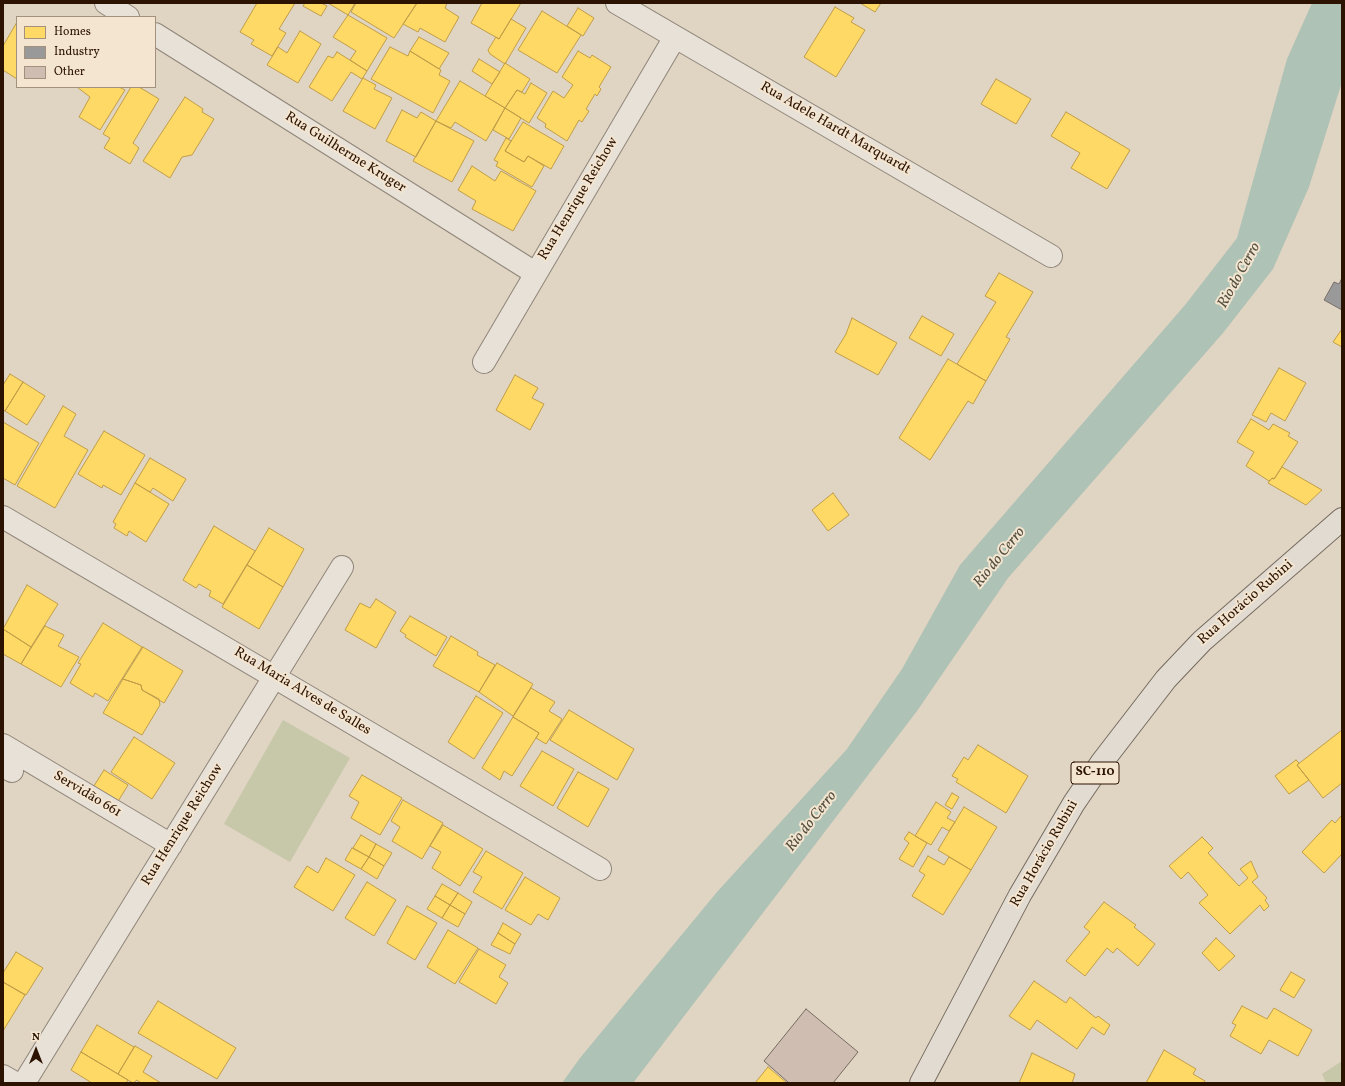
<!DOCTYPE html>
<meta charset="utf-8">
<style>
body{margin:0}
#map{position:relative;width:1345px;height:1086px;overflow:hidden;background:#e0d4c3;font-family:Vollkorn,serif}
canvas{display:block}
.frame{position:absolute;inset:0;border:4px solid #2c1200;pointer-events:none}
.legend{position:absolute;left:16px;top:16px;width:140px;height:72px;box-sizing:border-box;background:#f3e5d0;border:1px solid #a3917d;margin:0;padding:5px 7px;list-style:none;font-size:12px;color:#2c1200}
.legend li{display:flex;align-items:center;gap:8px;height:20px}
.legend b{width:20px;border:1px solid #a3917d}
.north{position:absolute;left:16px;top:1030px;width:40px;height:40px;-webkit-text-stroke:3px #f3e5d0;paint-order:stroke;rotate:0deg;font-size:11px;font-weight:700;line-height:16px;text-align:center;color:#2c1200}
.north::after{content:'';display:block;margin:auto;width:14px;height:18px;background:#2c1200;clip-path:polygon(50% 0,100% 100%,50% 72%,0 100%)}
</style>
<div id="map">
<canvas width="1345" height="1086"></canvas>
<div class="frame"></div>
<ul class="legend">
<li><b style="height:11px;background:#ffd966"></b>Homes</li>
<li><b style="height:11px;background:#999"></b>Industry</li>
<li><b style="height:11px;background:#cfbdb2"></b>Other</li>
</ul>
<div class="north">N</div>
</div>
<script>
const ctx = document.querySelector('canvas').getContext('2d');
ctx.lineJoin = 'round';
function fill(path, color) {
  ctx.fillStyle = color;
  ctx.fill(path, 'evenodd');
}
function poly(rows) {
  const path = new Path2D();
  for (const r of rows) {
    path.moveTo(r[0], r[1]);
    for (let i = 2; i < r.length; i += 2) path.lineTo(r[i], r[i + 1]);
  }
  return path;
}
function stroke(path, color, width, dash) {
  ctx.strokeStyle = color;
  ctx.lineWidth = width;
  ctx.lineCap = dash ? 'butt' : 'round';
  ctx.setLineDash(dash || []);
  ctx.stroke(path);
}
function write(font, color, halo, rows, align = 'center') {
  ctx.font = font + ' Vollkorn,serif';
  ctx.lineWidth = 4;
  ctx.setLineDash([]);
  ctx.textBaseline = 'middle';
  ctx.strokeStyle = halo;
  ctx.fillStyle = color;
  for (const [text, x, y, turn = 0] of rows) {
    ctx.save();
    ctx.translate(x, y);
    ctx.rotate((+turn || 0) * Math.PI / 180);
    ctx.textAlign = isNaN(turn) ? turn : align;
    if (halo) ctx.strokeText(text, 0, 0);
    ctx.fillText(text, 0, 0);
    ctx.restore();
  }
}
const green = poly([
 [283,720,350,758,290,862,224,824],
 [1342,1061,1342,1083,1326,1083,1322,1074]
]);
const water = poly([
 [1312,3,1342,3,1342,82,1309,187,1273,269,1223,333,1008,578,917,711,633,1083,562,1083,580,1058,717,892,847,749,902,669,960,565,1185,305,1237,238,1287,59]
]);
const homes = poly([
 [257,3,295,3,279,29,286,33,272,56,251,44,254,40,240,32,257,3],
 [305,3,321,3,327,6,321,16,303,6,305,3],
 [328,3,355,3,348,15,328,3],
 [356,3,417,3,394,38,351,12,356,3],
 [417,3,447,3,445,8,459,17,445,42,420,28,418,32,403,24,417,3],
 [482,3,521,3,499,39,471,23,482,3],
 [860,3,881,3,875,12,860,3],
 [835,7,854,18,851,22,865,30,836,77,804,57,835,7],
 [578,8,594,18,583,36,567,26,578,8],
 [542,11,581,35,557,73,518,50,542,11],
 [348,15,387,38,367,71,350,60,356,51,333,37,348,15],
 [511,19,526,28,505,64,490,54,488,50,496,37,499,39,511,19],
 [17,22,17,79,3,70,3,46,17,22],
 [300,31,321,44,298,83,267,65,278,47,287,53,300,31],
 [419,37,449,53,439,69,410,51,419,37],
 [390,47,408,56,410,51,441,70,439,75,450,81,433,113,371,79,390,47],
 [578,51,590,58,592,55,611,67,599,87,601,89,597,96,595,94,586,109,589,111,582,122,579,120,567,141,545,127,546,124,537,118,553,91,564,98,573,85,562,77,578,51],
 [337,52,367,71,362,79,351,72,332,101,309,87,328,56,333,58,337,52],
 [479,59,500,72,492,84,472,71,479,59],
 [505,63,530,79,522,92,517,90,505,108,485,96,505,63],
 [363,78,376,85,374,89,392,98,375,129,343,111,363,78],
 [996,79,1031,99,1016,124,981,104,996,79],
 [460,81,505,108,486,141,455,122,451,128,436,121,460,81],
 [531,83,547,93,529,123,505,108,517,90,525,94,531,83],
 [77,87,119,87,125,90,100,130,79,117,90,97,77,87],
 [131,87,139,87,159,99,133,143,139,148,130,164,104,148,110,138,103,134,131,87],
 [185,97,203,109,202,112,214,119,192,155,182,157,170,178,143,161,185,97],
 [505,108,521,118,509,139,493,130,505,108],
 [402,110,417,118,421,112,436,121,416,157,386,141,402,110],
 [1066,112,1130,150,1107,189,1071,168,1080,153,1051,136,1066,112],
 [436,121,474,141,452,182,413,161,436,121],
 [523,122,564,146,551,169,528,156,524,162,505,151,523,122],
 [506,138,511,141,505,151,524,162,528,156,544,166,532,187,496,166,498,162,494,160,506,138],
 [472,166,495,181,501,171,536,191,513,231,472,209,476,201,458,190,472,166],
 [999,273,1033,292,1006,337,1010,339,986,381,957,364,996,302,985,296,999,273],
 [922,316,954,334,941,356,909,338,922,316],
 [852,318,897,343,878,375,835,352,846,334,852,318],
 [1342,329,1342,347,1333,342,1342,329],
 [948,359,986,381,973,404,968,401,930,460,899,438,948,359],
 [1279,368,1306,383,1285,421,1271,413,1266,422,1252,415,1279,368],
 [10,374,23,382,5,411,3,410,3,385,10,374],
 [515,375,538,388,532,398,544,404,530,430,496,410,515,375],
 [23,382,45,396,27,425,5,411,23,382],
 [63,406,76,414,64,436,88,450,55,508,17,486,63,406],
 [1251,419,1269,430,1273,424,1290,433,1288,436,1298,442,1274,479,1272,478,1269,481,1246,466,1254,452,1237,442,1251,419],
 [3,422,39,443,15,485,3,478,3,422],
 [104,431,145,455,121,495,103,485,102,488,78,474,104,431],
 [150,458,186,479,173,501,153,488,150,492,135,483,150,458],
 [1282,467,1322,490,1306,505,1268,483,1272,478,1274,479,1282,467],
 [135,483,169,504,146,542,129,531,127,536,114,528,116,524,113,522,135,483],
 [833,493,849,515,828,531,812,510,833,493],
 [214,526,255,551,223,604,209,596,211,591,199,584,196,588,183,580,214,526],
 [269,528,304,549,283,587,247,565,269,528],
 [247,565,283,587,259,629,222,607,247,565],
 [27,585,58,604,31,647,3,629,27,585],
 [376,599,396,612,376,648,345,630,360,603,370,608,376,599],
 [410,616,447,637,436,656,405,637,406,635,400,631,410,616],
 [103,623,142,647,108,701,95,693,93,697,70,683,81,664,78,663,103,623],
 [45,626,64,635,58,646,79,657,61,687,21,664,45,626],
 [3,629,31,647,21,664,3,654,3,629],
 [451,636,478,652,477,655,495,665,479,692,433,666,451,636],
 [143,647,183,671,164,703,142,690,141,685,123,679,143,647],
 [497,663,533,684,513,716,479,692,497,663],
 [123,679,141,685,142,690,159,699,160,705,142,735,103,713,123,679],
 [531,688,555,702,549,711,562,719,546,744,536,738,539,733,513,717,531,688],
 [476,696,503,713,474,759,448,742,476,696],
 [569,710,634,749,617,780,550,740,569,710],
 [513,717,539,733,512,776,504,771,500,780,482,768,513,717],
 [1342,730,1342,783,1323,798,1297,765,1342,730],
 [134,737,175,763,152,799,111,772,134,737],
 [978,745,1028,776,1006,813,956,782,958,779,952,776,964,757,968,760,978,745],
 [542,751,574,769,553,806,520,786,542,751],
 [1296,760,1299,763,1297,765,1309,780,1289,794,1275,776,1296,760],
 [104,770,128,785,117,803,92,789,104,770],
 [578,772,609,789,588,827,557,808,578,772],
 [362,775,402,798,380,835,351,818,359,802,349,796,362,775],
 [952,793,959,797,952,809,945,805,952,793],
 [403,800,443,823,422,859,392,841,400,827,391,821,403,800],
 [936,802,951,812,947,818,955,822,949,831,942,827,931,845,915,836,936,802],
 [964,807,997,827,971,870,938,850,964,807],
 [1342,815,1342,854,1324,873,1302,852,1332,820,1335,823,1342,815],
 [443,825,483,849,460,886,432,868,441,852,430,846,443,825],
 [909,832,927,843,913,867,899,859,909,843,904,839,909,832],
 [361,835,376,844,369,857,353,848,361,835],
 [1202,837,1213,848,1208,853,1239,886,1248,878,1240,869,1251,861,1258,877,1252,882,1267,898,1265,900,1269,906,1264,911,1260,905,1230,934,1199,903,1208,895,1188,872,1181,879,1169,866,1202,837],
 [376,844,392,853,384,866,369,857,376,844],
 [352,848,369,857,361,869,345,860,352,848],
 [486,851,523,873,502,909,473,892,482,877,473,872,486,851],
 [928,856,944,865,949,857,971,870,943,915,912,896,925,875,919,871,928,856],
 [369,857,384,866,377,879,361,869,369,857],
 [326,858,355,875,333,911,294,887,307,866,318,873,326,858],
 [525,877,560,898,548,920,538,914,531,925,505,910,525,877],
 [367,882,396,900,374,936,345,918,367,882],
 [442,884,458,893,450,905,435,896,442,884],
 [458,893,472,902,465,914,450,905,458,893],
 [435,896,450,905,442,918,427,909,435,896],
 [1104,902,1136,925,1134,927,1155,944,1138,966,1117,948,1113,953,1107,948,1085,976,1066,961,1090,932,1084,927,1104,902],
 [450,905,465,914,458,927,442,918,450,905],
 [407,906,437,923,415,960,387,943,407,906],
 [503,923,521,934,515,944,498,933,503,923],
 [448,930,478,948,455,984,427,967,448,930],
 [498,933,515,944,510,954,491,945,498,933],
 [1216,938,1235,956,1219,971,1202,953,1216,938],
 [479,949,506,965,499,977,508,983,496,1004,459,982,479,949],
 [16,952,43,968,26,995,3,982,3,973,16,952],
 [1291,972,1305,980,1294,998,1280,990,1291,972],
 [1034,981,1066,1003,1070,997,1096,1018,1098,1016,1110,1025,1104,1035,1092,1027,1077,1049,1037,1020,1030,1030,1009,1016,1034,981],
 [3,982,25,995,3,1031,3,982],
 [158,1001,236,1048,217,1079,138,1033,158,1001],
 [1242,1006,1267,1019,1274,1008,1312,1030,1298,1056,1269,1040,1261,1054,1230,1036,1236,1025,1232,1023,1242,1006],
 [97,1025,134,1047,118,1074,81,1052,97,1025],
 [135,1046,152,1056,143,1072,161,1083,141,1083,137,1080,133,1083,118,1074,135,1046],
 [1164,1050,1196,1069,1193,1074,1205,1081,1204,1083,1146,1083,1164,1050],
 [81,1052,118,1074,128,1080,126,1083,92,1083,71,1070,81,1052],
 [1032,1053,1075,1074,1072,1083,1019,1083,1032,1053],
 [768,1067,787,1083,755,1083,768,1067]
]);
const industry = poly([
 [1342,278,1342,310,1324,300,1334,282,1339,284,1342,278]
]);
const building = poly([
 [806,1009,858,1052,833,1083,789,1083,764,1061,806,1009]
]);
const minor = poly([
 [106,3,128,17],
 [617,3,1051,256],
 [155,34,535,273],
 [484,362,675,37],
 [3,517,600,869],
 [3,745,171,845],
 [3,766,12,771],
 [3,1076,15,1083],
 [24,1083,342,567]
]);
const major = poly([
 [921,1083,1020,895,1074,803,1102,762,1166,679,1202,641,1342,519]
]);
const shields = [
 [1095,773,48]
];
const shieldNames = [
 ["SC-110",1095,773]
];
const streetNames = [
 ["Rua Adele Hardt Marquardt",835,129,30],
 ["Rua Guilherme Kruger",345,153,32],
 ["Rua Henrique Reichow",579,199,-59],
 ["Rua Horácio Rubini",1246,603,-41],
 ["Rua Maria Alves de Salles",302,692,31],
 ["Servidão 661",87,795,31],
 ["Rua Henrique Reichow",183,825,-58],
 ["Rua Horácio Rubini",1045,854,-60]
];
const waterNames = [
 ["Rio do Cerro",1240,276,-61],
 ["Rio do Cerro",1000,558,-51],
 ["Rio do Cerro",812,822,-52]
];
fill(green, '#c7c8a9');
fill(water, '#aec2b5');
fill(homes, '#ffd966');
stroke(homes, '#c09d47', 1);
fill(industry, '#999');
stroke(industry, '#78706b', 1);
fill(building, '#cfbdb2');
stroke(building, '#756b5f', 1);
stroke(minor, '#8f8579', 24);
stroke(major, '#756b5f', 24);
stroke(minor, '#e7e1d7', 22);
stroke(major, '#e2dbd1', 22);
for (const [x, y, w] of shields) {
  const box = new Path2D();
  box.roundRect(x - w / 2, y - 11, w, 22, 3);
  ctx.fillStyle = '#f3e5d0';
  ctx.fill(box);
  stroke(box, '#2c1200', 1);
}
write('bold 13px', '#2c1200', null, shieldNames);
write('14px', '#2c1200', '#f3e5d0', streetNames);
write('italic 15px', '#524d3d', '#f3e5d0', waterNames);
</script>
